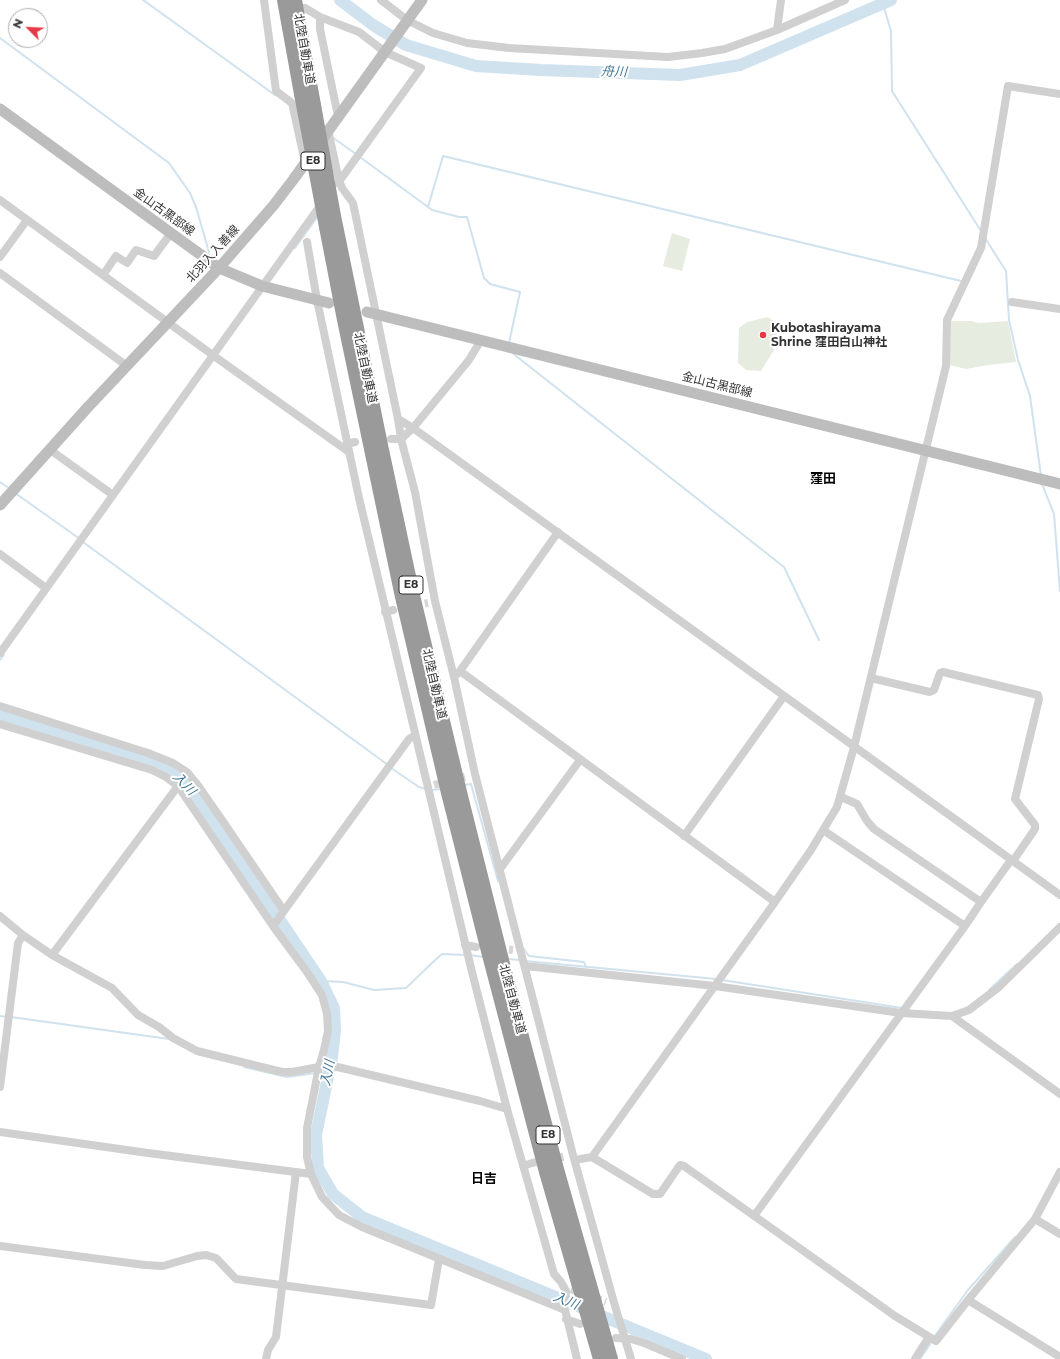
<!DOCTYPE html>
<meta charset="utf-8">
<style>
body{margin:0}
#map{position:relative;width:1060px;height:1359px;overflow:hidden;background:#fff;font-family:Montserrat,sans-serif}
canvas{display:block}
.north{position:absolute;left:8px;top:8px;width:40px;height:40px;box-sizing:border-box;background:#fff;border:1px solid #adadad;border-radius:50%;rotate:294deg;font-size:11px;font-weight:700;line-height:16px;text-align:center;color:#333}
.north::after{content:'';display:block;margin:auto;width:14px;height:18px;background:#e63946;clip-path:polygon(50% 0,100% 100%,50% 72%,0 100%)}
</style>
<div id="map">
<canvas width="1060" height="1359"></canvas>
<div class="north">N</div>
</div>
<script>
const ctx = document.querySelector('canvas').getContext('2d');
ctx.lineJoin = 'round';
function fill(path, color) {
  ctx.fillStyle = color;
  ctx.fill(path, 'evenodd');
}
function poly(rows) {
  const path = new Path2D();
  for (const r of rows) {
    path.moveTo(r[0], r[1]);
    for (let i = 2; i < r.length; i += 2) path.lineTo(r[i], r[i + 1]);
  }
  return path;
}
function stroke(path, color, width, dash) {
  ctx.strokeStyle = color;
  ctx.lineWidth = width;
  ctx.lineCap = dash ? 'butt' : 'round';
  ctx.setLineDash(dash || []);
  ctx.stroke(path);
}
function write(font, color, halo, rows, align = 'center') {
  ctx.font = font + ' Montserrat,"Noto Sans JP",sans-serif';
  ctx.lineWidth = 4;
  ctx.setLineDash([]);
  ctx.textBaseline = 'middle';
  ctx.strokeStyle = halo;
  ctx.fillStyle = color;
  for (const [text, x, y, turn = 0] of rows) {
    ctx.save();
    ctx.translate(x, y);
    ctx.rotate((+turn || 0) * Math.PI / 180);
    ctx.textAlign = isNaN(turn) ? turn : align;
    if (halo) ctx.strokeText(text, 0, 0);
    ctx.fillText(text, 0, 0);
    ctx.restore();
  }
}
const green = poly([
 [672,233,690,239,682,271,663,266],
 [768,317,775,322,777,332,774,350,761,371,746,370,738,363,739,328,747,322],
 [951,321,971,321,978,323,1008,321,1016,362,988,365,966,369,949,365]
]);
const stream = poly([
 [143,0,275,95],
 [883,4,891,31,892,91,981,231],
 [0,38,169,163,190,193,196,207,209,252],
 [332,137,356,154],
 [360,157,432,210,459,217,467,217,484,278,490,284,520,292,509,343],
 [428,207,443,156,961,281],
 [985,238,1006,271,1009,320,1018,360,1030,396,1041,476],
 [295,248,318,216],
 [511,352,784,567,819,640],
 [0,482,10,489],
 [1042,484,1054,514,1060,591],
 [15,493,80,539],
 [83,542,388,765],
 [0,660,4,655],
 [391,768,419,787,426,789],
 [464,785,471,784,498,881],
 [431,790,442,789],
 [523,948,529,956,584,962,586,967],
 [470,955,483,957],
 [508,959,521,960],
 [525,961,716,979],
 [722,980,902,1008],
 [321,981,343,982,374,990,406,988,433,962,442,954,465,955],
 [989,990,1017,964],
 [0,1016,7,1017],
 [11,1017,169,1039],
 [244,1067,287,1077,316,1073],
 [320,1073,329,1074],
 [934,1337,968,1290,1015,1237],
 [920,1359,932,1341]
]);
const river = poly([
 [340,0,373,25,406,45,476,66,541,70,680,75,740,65,891,0],
 [0,714,158,763,175,772,191,788,321,981,334,1008,335,1030,332,1057,316,1135,318,1168,333,1194,362,1217,706,1359]
]);
const minorTunnel = poly([
 [413,606,428,603],
 [434,785,468,776],
 [497,948,513,950],
 [532,1163,567,1156],
 [571,1289,606,1302]
]);
const minor = poly([
 [264,0,276,91,292,103,305,162],
 [381,0,407,20,433,33,467,43,509,48,668,57,702,53,725,49,777,30,845,0],
 [305,8,320,17,359,32,385,52,421,68,338,183],
 [320,17,320,29,338,116],
 [777,30,781,0],
 [328,130,339,180,342,188,353,203,398,419,401,439,415,492,435,601,454,677,475,774,573,1155,615,1306,631,1359],
 [0,200,214,356,349,452],
 [307,242,317,300,359,498,471,968,507,1109,554,1274,561,1282,566,1291,565,1310],
 [0,257,27,220],
 [0,273,127,366],
 [103,275,116,256,127,263,136,250,154,256,171,233],
 [1012,302,1060,309],
 [398,419,413,428,1060,895],
 [391,439,401,439,413,428,469,360,481,340],
 [347,444,355,442],
 [49,449,113,495],
 [0,554,46,588],
 [385,612,393,610],
 [0,653,322,203],
 [460,671,558,532],
 [454,677,460,671,775,902],
 [871,678,930,692,934,690,940,673,943,672,1038,695,1039,699,1015,799,1035,825,1035,829,1013,861],
 [0,706,148,753,173,763,187,772,197,784,222,820,284,911],
 [0,724,152,770,166,777,178,786,273,926,307,972,322,995,327,1014,328,1031,324,1050,319,1067,307,1128,307,1157,311,1174,322,1197,339,1215,362,1227,565,1310,577,1359],
 [841,797,857,804,867,821,874,829,981,902,1011,860],
 [823,830,965,926,981,902],
 [684,836,784,696],
 [500,869,580,760],
 [0,916,23,935,52,955,112,988,138,1015,159,1027,173,1038,197,1051,282,1072,292,1072,319,1067,325,1064,480,1101,507,1109],
 [273,926,409,739,415,735],
 [465,945,476,947],
 [52,955,178,786],
 [525,966,715,986,901,1013,952,1016,969,1010,999,987,1060,927],
 [952,1016,1060,1094],
 [0,1087,18,943,23,935],
 [0,1132,148,1153,311,1174],
 [592,1157,653,1194,660,1194,680,1165,684,1166,895,1316,936,1341,968,1300,1035,1219,1060,1234],
 [575,1160,592,1157,775,902,811,850,837,807,854,747,946,366,947,320,981,248,1008,86,1060,94],
 [523,1166,532,1163],
 [754,1216,965,926],
 [1035,1219,1060,1172],
 [0,1246,145,1265,163,1266,197,1256,206,1255,216,1258,236,1279,431,1305,439,1259],
 [968,1300,1060,1357],
 [566,1319,580,1324],
 [616,1338,631,1339,644,1343,682,1359],
 [266,1359,268,1350,276,1337,296,1172],
 [915,1359,929,1337]
]);
const secondary = poly([
 [0,109,219,268,262,286,329,303],
 [367,312,1060,484],
 [0,505,88,407,219,268,273,206,293,180,422,0]
]);
const motorway = poly([
 [284,0,301,94],
 [295,0,314,105],
 [334,216,382,450,413,595,460,792,504,968,557,1169,611,1359],
 [326,227,344,320,402,597,448,793,488,951,546,1172,600,1359]
]);
const motorwayBridge = poly([
 [301,94,326,227],
 [314,105,334,216]
]);
const markers = [
 [763,335,4,"#e63946"]
];
const shields = [
 [313,161,24],
 [411,585,24],
 [548,1135,24]
];
const shieldNames = [
 ["E8",313,161],
 ["E8",411,585],
 ["E8",548,1135]
];
const streetNames = [
 ["北陸自動車道",304,49,80],
 ["金山古黒部線",164,212,36],
 ["北羽入入善線",213,254,-48],
 ["北陸自動車道",365,368,78],
 ["金山古黒部線",717,385,14],
 ["北陸自動車道",434,684,77],
 ["北陸自動車道",512,999,75]
];
const poiNames = [
 ["Kubotashirayama",771,328],
 ["Shrine 窪田白山神社",771,342]
];
const waterNames = [
 ["舟川",614,72,3],
 ["入川",184,784,46],
 ["入川",328,1073,-79],
 ["入川",566,1301,22]
];
const neighbourhoodNames = [
 ["窪田",823,479],
 ["日吉",484,1179]
];
fill(green, '#e6ecdf');
stroke(stream, '#cfe2ee', 2);
stroke(river, '#cfe2ee', 12);
stroke(minorTunnel, '#d6d6d6', 8, [8, 4]);
stroke(minor, '#d0d0d0', 8);
stroke(secondary, '#bdbdbd', 11);
stroke(motorway, '#9a9a9a', 14);
stroke(motorwayBridge, '#9a9a9a', 14);
for (const [x, y, r, color] of markers) {
  const dot = new Path2D();
  dot.arc(x, y, r, 0, 2 * Math.PI);
  ctx.fillStyle = color;
  ctx.fill(dot);
  stroke(dot, '#fff', 1.5);
}
for (const [x, y, w] of shields) {
  const box = new Path2D();
  box.roundRect(x - w / 2, y - 9, w, 18, 3);
  ctx.fillStyle = '#fff';
  ctx.fill(box);
  stroke(box, '#333', 1);
}
write('bold 11px', '#333', null, shieldNames);
write('12px', '#333', '#fff', streetNames);
write('bold 12px', '#333', '#fff', poiNames, 'left');
write('italic 13px', '#3f7597', '#fff', waterNames);
write('bold 13px', '#000', '#fff', neighbourhoodNames);
</script>
